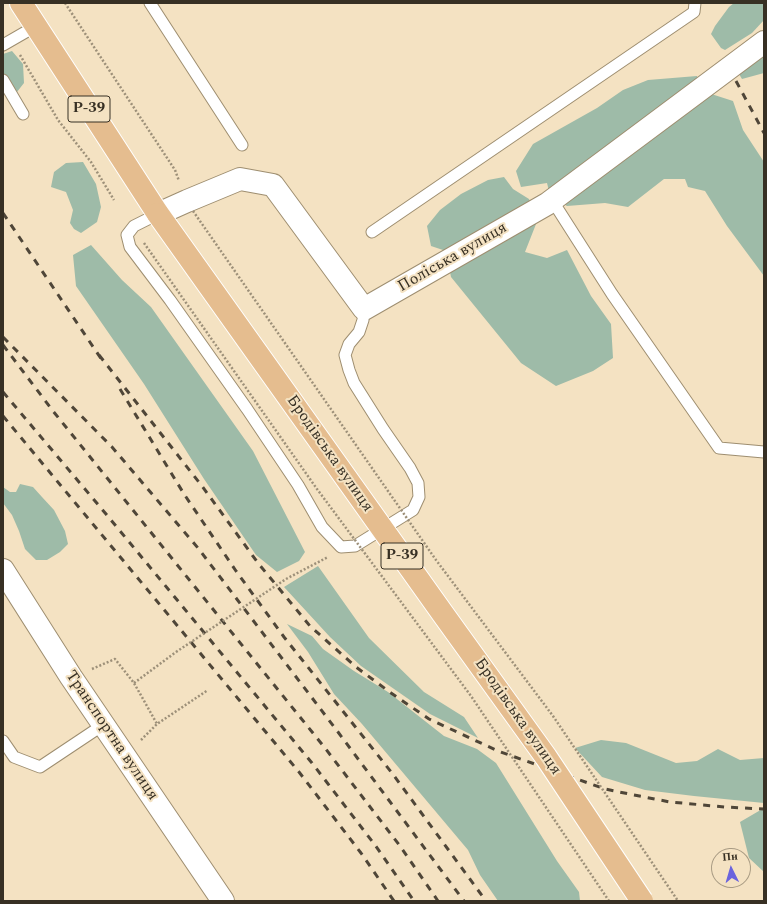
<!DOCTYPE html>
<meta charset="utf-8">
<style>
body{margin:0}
#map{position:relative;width:767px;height:904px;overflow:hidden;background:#f4e2c2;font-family:Spectral,serif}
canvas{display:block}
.frame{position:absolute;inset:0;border:4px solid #373024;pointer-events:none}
.north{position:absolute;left:711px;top:848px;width:40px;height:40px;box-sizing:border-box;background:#f4e2c2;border:1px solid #a89b83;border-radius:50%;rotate:355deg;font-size:11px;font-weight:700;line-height:16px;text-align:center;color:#373024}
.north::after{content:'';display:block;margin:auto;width:14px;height:18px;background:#6a63dd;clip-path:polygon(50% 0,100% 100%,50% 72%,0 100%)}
</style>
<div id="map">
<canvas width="767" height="904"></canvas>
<div class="frame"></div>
<div class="north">Пн</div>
</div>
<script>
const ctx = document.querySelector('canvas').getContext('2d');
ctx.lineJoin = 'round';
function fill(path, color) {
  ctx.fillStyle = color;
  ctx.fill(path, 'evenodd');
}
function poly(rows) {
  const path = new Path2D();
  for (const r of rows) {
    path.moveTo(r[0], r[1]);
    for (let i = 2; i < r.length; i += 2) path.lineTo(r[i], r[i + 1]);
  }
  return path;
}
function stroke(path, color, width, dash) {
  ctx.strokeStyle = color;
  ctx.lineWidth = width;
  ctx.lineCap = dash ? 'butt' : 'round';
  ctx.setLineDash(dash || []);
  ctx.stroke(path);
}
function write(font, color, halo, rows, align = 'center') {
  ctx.font = font + ' Spectral,serif';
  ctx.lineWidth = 4;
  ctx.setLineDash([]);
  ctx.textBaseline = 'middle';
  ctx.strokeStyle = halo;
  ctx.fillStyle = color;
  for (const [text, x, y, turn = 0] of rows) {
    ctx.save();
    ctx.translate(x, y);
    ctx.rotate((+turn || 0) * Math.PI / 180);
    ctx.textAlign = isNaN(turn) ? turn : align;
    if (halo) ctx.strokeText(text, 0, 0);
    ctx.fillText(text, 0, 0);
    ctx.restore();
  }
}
const green = poly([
 [734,3,764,3,764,20,752,33,725,50,721,48,711,34,715,26,729,7],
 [764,46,764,73,742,79,733,64],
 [12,51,23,64,24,83,13,97,3,89,3,54],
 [697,76,702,91,733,101,743,130,764,162,764,276,727,226,705,191,688,187,685,179,664,179,628,207,605,203,567,206,550,195,547,183,521,187,516,171,533,144,597,108,623,90,648,80],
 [83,162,96,184,101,207,97,222,81,233,74,229,70,223,73,210,66,192,51,187,54,172,66,163],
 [504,177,513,189,529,199,538,219,525,252,547,258,567,250,591,296,611,324,613,358,593,371,556,386,521,363,451,277,446,251,431,246,427,226,440,210,461,194,488,180],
 [91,245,122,280,151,307,253,451,305,552,299,561,277,572,256,555,204,479,144,384,76,286,73,255],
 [20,484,33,487,42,497,54,510,65,531,68,544,60,552,47,560,36,560,25,549,19,531,12,515,3,503,3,487,10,492,16,492],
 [318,566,369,638,424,692,464,717,478,738,430,714,361,666,330,637,284,587],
 [287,624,312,636,323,649,354,671,388,692,444,736,477,749,496,763,557,861,579,892,580,901,498,901,480,875,468,850,362,724,334,694,308,652],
 [601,740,626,743,676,763,697,761,718,749,740,760,764,758,764,803,694,796,645,790,602,777,575,748],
 [764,808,764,872,749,858,740,822]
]);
const path = poly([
 [65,3,175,170,179,181],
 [20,55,58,120,91,162,114,200],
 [286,579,328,557],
 [92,669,115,659,134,683,157,724],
 [134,683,176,652],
 [141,740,157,724,208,690]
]);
const lane = poly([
 [150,3,242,145],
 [3,45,36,26],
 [3,80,23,114],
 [552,200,612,294,719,448,764,452],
 [158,214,134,226,127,235,130,247,170,300,247,409,298,485,322,527,341,547,355,546,413,510,419,497,418,483,410,468,383,429,354,383,349,370,345,355,349,344,359,332,363,320,364,309],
 [372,232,694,12,695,3],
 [3,741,14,757,40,767,103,725]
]);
const street = poly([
 [158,214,187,201,240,179,273,185,364,309,547,204,764,42],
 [3,570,71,677,223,901]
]);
const primary = poly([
 [21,3,158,214]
]);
const rail = poly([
 [736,81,764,133],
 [3,213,102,360],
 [3,337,112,447,198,548,338,732,464,901],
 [3,345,53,411,325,748,400,846,438,901],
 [99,355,202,486,258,563,310,626,356,667,391,693,429,719,498,751,605,789,634,795,670,802,725,807,764,809],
 [120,389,184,494,236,571,284,637,392,773,486,901],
 [3,392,106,514,312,763,375,845,414,901],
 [3,416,299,772,361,853,394,901]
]);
const pathBridge = poly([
 [193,211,436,560,553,716,678,901],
 [144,243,317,489,471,696,609,901],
 [176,652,286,579]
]);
const primaryBridge = poly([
 [158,214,443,614,546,757,642,901]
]);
const shields = [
 [89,109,42],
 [402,556,42]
];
const shieldNames = [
 ["Р-39",89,109],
 ["Р-39",402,556]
];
const streetNames = [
 ["Поліська вулиця",453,258,-30],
 ["Бродівська вулиця",329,454,55],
 ["Бродівська вулиця",517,717,55],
 ["Транспортна вулиця",111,736,56]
];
fill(green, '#9ebba8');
stroke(lane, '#9e8e70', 13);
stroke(street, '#9e8e70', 24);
stroke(primary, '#fff', 24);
stroke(path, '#9d9079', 2.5, [2, 2]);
stroke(lane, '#fff', 11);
stroke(street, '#fff', 22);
stroke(primary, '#e5bd8f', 22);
stroke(rail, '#4f4638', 3, [7, 7]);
stroke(primaryBridge, '#fff', 24, []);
stroke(pathBridge, '#9d9079', 2.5, [2, 2]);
stroke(primaryBridge, '#e5bd8f', 22);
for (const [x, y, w] of shields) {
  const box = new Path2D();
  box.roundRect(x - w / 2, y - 13, w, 26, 3);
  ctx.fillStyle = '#f4e2c2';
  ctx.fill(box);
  stroke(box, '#373024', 1);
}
write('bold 15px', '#373024', null, shieldNames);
write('16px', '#373024', '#f4e2c2', streetNames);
</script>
